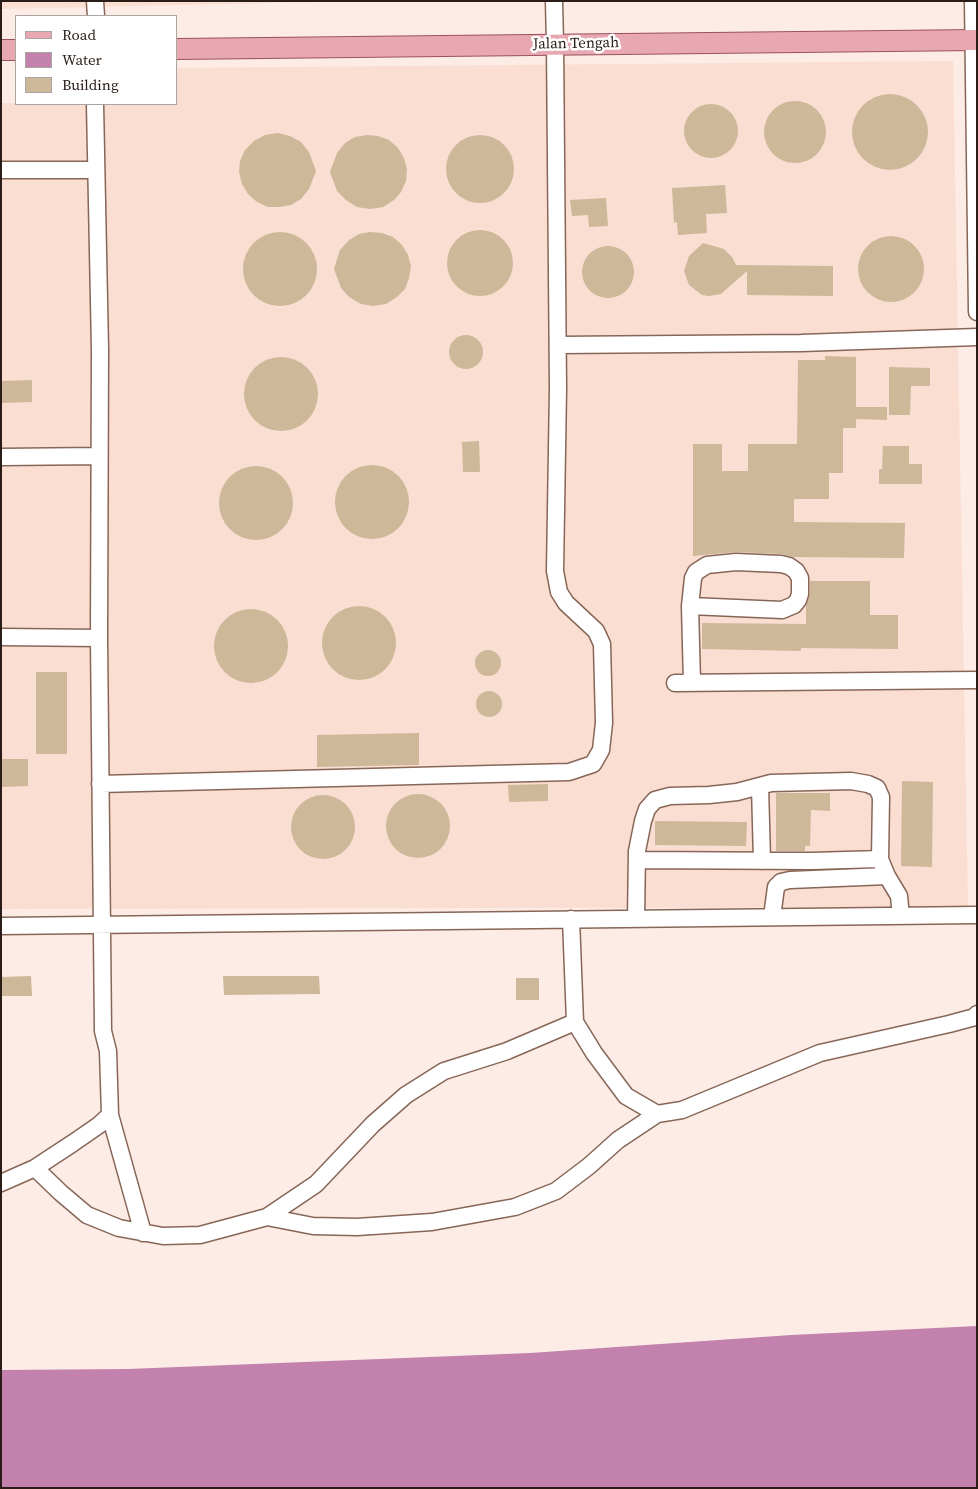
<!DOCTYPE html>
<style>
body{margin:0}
#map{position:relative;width:978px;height:1489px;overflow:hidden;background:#fcece5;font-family:"Source Serif 4",serif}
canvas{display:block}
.frame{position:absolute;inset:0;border:2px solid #2a1d17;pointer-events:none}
.legend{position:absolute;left:15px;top:15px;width:162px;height:90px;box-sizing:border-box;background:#fff;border:1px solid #aaa5a2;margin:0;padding:6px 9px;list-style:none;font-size:15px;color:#2a1d17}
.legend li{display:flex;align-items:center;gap:10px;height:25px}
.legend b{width:25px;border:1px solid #aaa5a2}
</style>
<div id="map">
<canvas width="978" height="1489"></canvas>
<div class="frame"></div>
<ul class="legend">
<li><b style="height:6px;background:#e8a8b2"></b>Road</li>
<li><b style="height:14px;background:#c282ad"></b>Water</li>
<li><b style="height:14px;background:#cdb899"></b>Building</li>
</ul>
</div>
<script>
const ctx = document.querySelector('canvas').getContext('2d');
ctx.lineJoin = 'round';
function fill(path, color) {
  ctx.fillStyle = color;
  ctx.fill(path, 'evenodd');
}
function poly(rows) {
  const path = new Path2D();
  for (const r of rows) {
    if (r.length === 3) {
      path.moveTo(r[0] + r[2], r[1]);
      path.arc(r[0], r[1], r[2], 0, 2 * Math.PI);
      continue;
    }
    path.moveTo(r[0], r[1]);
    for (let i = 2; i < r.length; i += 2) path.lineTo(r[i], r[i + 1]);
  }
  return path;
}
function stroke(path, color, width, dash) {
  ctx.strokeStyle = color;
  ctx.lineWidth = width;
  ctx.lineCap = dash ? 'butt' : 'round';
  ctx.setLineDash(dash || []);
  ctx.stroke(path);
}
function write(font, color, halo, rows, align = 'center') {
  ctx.font = font + ' "Source Serif 4",serif';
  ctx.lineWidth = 5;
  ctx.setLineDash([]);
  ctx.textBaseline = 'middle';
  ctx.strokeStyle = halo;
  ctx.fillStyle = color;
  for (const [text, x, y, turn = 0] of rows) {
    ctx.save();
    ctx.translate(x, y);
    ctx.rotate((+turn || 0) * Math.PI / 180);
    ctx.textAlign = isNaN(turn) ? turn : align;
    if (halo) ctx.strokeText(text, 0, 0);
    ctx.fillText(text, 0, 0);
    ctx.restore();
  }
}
const built = poly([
 [1,1,359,1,1,9],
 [953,61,968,907,1,909,1,103,176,104,176,68]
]);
const water = poly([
 [977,1326,977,1488,1,1488,1,1370,128,1369,530,1353,791,1335]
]);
const building = poly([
 [890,132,38],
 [795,132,31],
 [711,131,27],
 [278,133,290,136,301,142,309,152,316,171,309,189,301,199,291,205,279,207,268,207,257,202,248,194,242,184,239,172,240,161,245,150,254,141,265,135],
 [480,169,34],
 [367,135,378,136,389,140,398,148,404,158,407,169,406,181,401,192,394,200,383,207,370,209,357,207,346,200,337,191,330,172,337,153,345,143,355,137],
 [725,185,727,213,706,214,707,233,678,235,677,222,674,223,672,188],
 [606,198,608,226,589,227,588,215,572,216,570,200],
 [480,263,33],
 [280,269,37],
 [370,232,382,233,393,237,402,245,408,255,411,266,409,278,405,289,397,297,386,304,373,306,361,304,349,297,341,288,334,269,340,250,349,240,359,234],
 [891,269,33],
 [703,243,724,249,732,257,736,265,833,266,833,296,747,295,747,271,721,294,709,296,702,295,689,285,684,271,689,256],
 [608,272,26],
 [466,352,17],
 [825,356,856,357,856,407,887,407,887,420,856,419,856,428,843,428,843,473,829,473,829,499,794,499,794,522,905,523,904,558,793,557,782,554,736,552,693,556,693,444,722,444,722,471,748,471,748,444,797,444,798,360,825,360],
 [281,394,37],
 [889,367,930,368,930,386,911,386,910,415,889,415],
 [32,380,32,402,1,403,1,381],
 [479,441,480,472,463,472,462,442],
 [883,446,909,446,909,464,922,464,922,484,879,484,879,469,882,469],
 [372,502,37],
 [256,503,37],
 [810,581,870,581,870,615,898,615,898,649,801,648,801,651,702,649,702,623,806,624,806,605,810,594],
 [359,643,37],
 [251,646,37],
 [488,663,13],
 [36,672,67,672,67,754,36,754],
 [489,704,13],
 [419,733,419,765,317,767,317,735],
 [1,759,28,759,28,786,1,787],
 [902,781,933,782,932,867,901,866],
 [548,784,548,801,509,802,508,785],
 [776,793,830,793,830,811,811,810,810,846,805,846,805,851,776,851],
 [418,826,32],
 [323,827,32],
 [655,821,747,822,746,846,655,845],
 [31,976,32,996,1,996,1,977],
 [223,976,319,976,320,994,224,995],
 [516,978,539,978,539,1000,516,1000]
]);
const minor = poly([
 [95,1,96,16],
 [973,1,977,312],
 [95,104,100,350,99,638,103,1031,108,1051,110,1115,143,1233],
 [1,170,95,170],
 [558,345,801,343,977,337],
 [1,457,99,456],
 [736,562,781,564,789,566,796,571,800,578,800,594,798,600,794,605,782,610,690,606,693,578,696,572,707,565,736,562],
 [690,606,692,683],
 [1,637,99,638],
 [675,683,977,680],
 [100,784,569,772,593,764,601,750,604,723,602,644,596,631,566,603,559,592,555,571,558,388,555,44,554,1],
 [760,786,762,861],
 [637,860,812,861,880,859],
 [772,917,776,887,781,882,790,880,887,876],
 [571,919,575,1022,594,1053,626,1096,657,1114],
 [636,919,637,851,643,821,647,809,655,800,670,796,709,795,737,792,771,783,851,781,868,784,877,788,881,797,880,859,887,876,899,896,901,916],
 [1,926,977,915],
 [35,1168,61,1193,87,1215,119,1228,163,1236,200,1235,267,1217,316,1184,373,1124,406,1095,444,1071,507,1051,575,1022],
 [1,1183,35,1168,73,1143,99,1125,110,1115],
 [267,1217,313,1226,357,1227,432,1222,515,1207,556,1191,589,1166,618,1140,657,1114,682,1110,820,1053,949,1024,975,1017,977,1014]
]);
const major = poly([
 [176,49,977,40],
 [1,50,16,50]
]);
const streetNames = [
 ["Jalan Tengah",576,44,-1]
];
fill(built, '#faded2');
fill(water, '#c282ad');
fill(building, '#cdb899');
stroke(minor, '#876657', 19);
stroke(major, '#9c525a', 22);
stroke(minor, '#fff', 16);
stroke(major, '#e8a8b2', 20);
write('15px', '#2a1d17', '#fff', streetNames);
</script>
